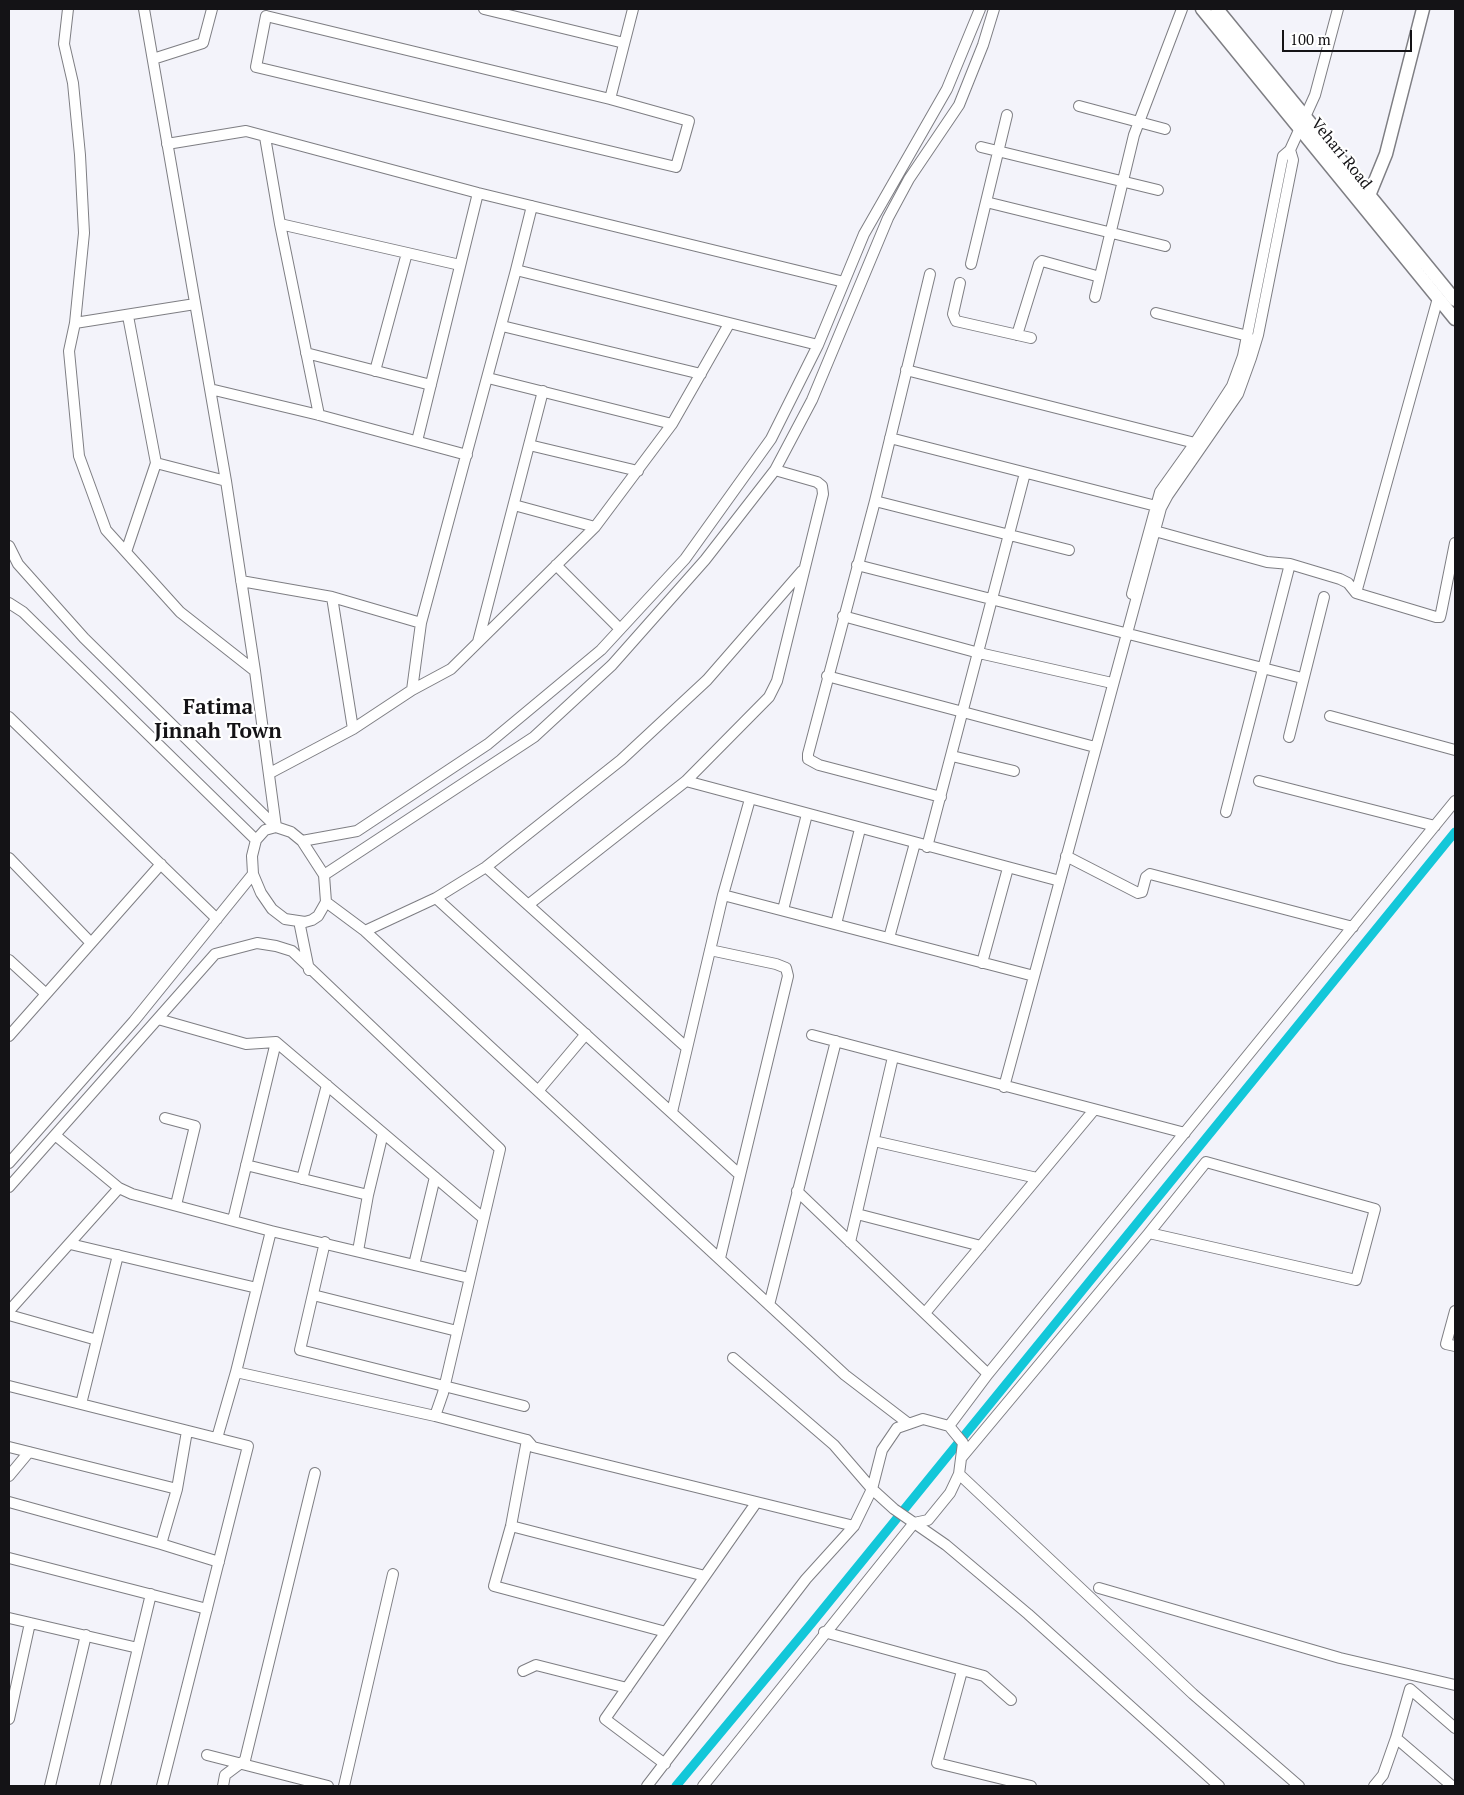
<!DOCTYPE html>
<style>
body{margin:0}
#map{position:relative;width:1464px;height:1795px;overflow:hidden;background:#f3f3fa;font-family:"PT Serif",serif}
canvas{display:block}
.frame{position:absolute;inset:0;border:10px solid #141316;pointer-events:none}
.scale{position:absolute;left:1282px;top:30px;width:130px;height:22px;box-sizing:border-box;border:2px solid #141316;border-top:0;padding-left:6px;font-size:15px;line-height:18px;white-space:nowrap;color:#141316;-webkit-text-stroke:4px #fff;paint-order:stroke}
</style>
<div id="map">
<canvas width="1464" height="1795"></canvas>
<div class="frame"></div>
<div class="scale">100 m</div>
</div>
<script>
const ctx = document.querySelector('canvas').getContext('2d');
ctx.lineJoin = 'round';
function poly(rows) {
  const path = new Path2D();
  for (const r of rows) {
    path.moveTo(r[0], r[1]);
    for (let i = 2; i < r.length; i += 2) path.lineTo(r[i], r[i + 1]);
  }
  return path;
}
function stroke(path, color, width, dash) {
  ctx.strokeStyle = color;
  ctx.lineWidth = width;
  ctx.lineCap = dash ? 'butt' : 'round';
  ctx.setLineDash(dash || []);
  ctx.stroke(path);
}
function write(font, color, halo, rows, align = 'center') {
  ctx.font = font + ' "PT Serif",serif';
  ctx.lineWidth = 4.5;
  ctx.setLineDash([]);
  ctx.textBaseline = 'middle';
  ctx.strokeStyle = halo;
  ctx.fillStyle = color;
  for (const [text, x, y, turn = 0] of rows) {
    ctx.save();
    ctx.translate(x, y);
    ctx.rotate((+turn || 0) * Math.PI / 180);
    ctx.textAlign = isNaN(turn) ? turn : align;
    if (halo) ctx.strokeText(text, 0, 0);
    ctx.fillText(text, 0, 0);
    ctx.restore();
  }
}
const canal = poly([
 [676,1786,811,1624,1455,832]
]);
const minor = poly([
 [68,9,64,44,73,83,80,155,84,233,75,323,69,351,79,456,106,530,180,612,255,671],
 [144,9,226,481,255,671,276,827],
 [484,9,624,43],
 [266,16,610,99,689,121,676,167,256,67,266,16],
 [153,59,203,43,212,9],
 [610,99,633,9],
 [1079,106,1165,129],
 [265,137,280,224,319,415],
 [167,144,246,131,478,193,844,282],
 [981,147,1158,190],
 [986,202,1165,246],
 [280,224,460,265],
 [971,264,1007,115],
 [516,270,532,206],
 [930,274,875,501,808,754,808,759,819,765,941,797],
 [960,283,953,314,956,321,1031,338],
 [1095,297,1134,135,1182,9],
 [1156,313,1248,336],
 [75,323,195,304],
 [502,326,701,374],
 [1017,335,1039,264,1042,261,1100,277],
 [306,353,431,385],
 [906,370,1195,443],
 [375,371,407,253],
 [488,378,672,424],
 [210,389,319,415,467,455],
 [890,438,1160,507],
 [417,441,478,193],
 [529,445,638,471],
 [156,463,226,481],
 [875,501,1069,550],
 [514,505,595,527],
 [1155,531,1267,562,1290,564,1340,579,1348,583,1356,593,1436,617,1440,617,1441,613,1455,543],
 [9,546,18,564,84,638,276,827],
 [126,552,156,463,128,316],
 [556,565,620,629],
 [857,565,1302,678],
 [241,581,332,597,421,623],
 [1356,593,1438,298],
 [1132,594,1160,492,1195,443,1232,386,1243,356,1283,156,1290,150,1315,95,1338,9],
 [332,597,353,729],
 [9,603,23,612,256,840],
 [843,616,979,653,1112,683],
 [478,642,543,391],
 [827,676,1095,747],
 [412,690,451,669,595,527,672,424,729,324],
 [1330,716,1455,750],
 [9,717,217,919],
 [1289,737,1324,597],
 [952,756,1014,771],
 [270,773,353,729,412,690,421,623,516,270,818,345],
 [686,781,1060,881],
 [1259,781,1435,826],
 [1226,812,1290,564],
 [276,827,291,832,302,841,324,875,326,902,318,916,312,920,305,922,285,919,272,909,261,893,253,874,252,856,256,840,265,830,276,827],
 [302,841,357,831,488,744,601,650,685,559,771,439,818,345,864,234,947,89,980,9],
 [927,847,1025,473],
 [1066,856,1138,893,1142,892,1146,877,1150,874,1353,927],
 [9,858,91,943],
 [486,867,687,1048],
 [324,875,534,737,612,665,705,560,775,470,812,400,888,218,909,179,959,105,983,45,994,9],
 [723,895,1034,976],
 [436,898,740,1175],
 [326,902,365,931,845,1375,909,1424],
 [528,905,686,781,769,697,777,681,823,494,822,486,817,482,775,470],
 [783,910,807,814],
 [299,921,309,970],
 [836,924,860,829],
 [365,931,436,898,486,867,621,760,707,680,802,571],
 [889,938,915,843],
 [710,950,776,964,786,968,788,976,720,1258],
 [9,960,46,994],
 [982,963,1008,868],
 [158,1019,246,1044,276,1042,483,1218],
 [812,1035,1185,1133],
 [9,1036,161,864],
 [1004,1087,1161,508,1168,495,1238,394,1251,358,1258,335,1293,160,1290,150],
 [538,1091,586,1034],
 [672,1112,723,895,750,799],
 [165,1118,195,1126,176,1205],
 [874,1141,1037,1178],
 [9,1163,134,1021,253,874],
 [246,1165,368,1195,358,1251],
 [302,1179,327,1085],
 [9,1187,215,954,257,943,276,946,292,951,500,1149,443,1393,435,1416,236,1372,271,1231,132,1194,119,1188,55,1135],
 [797,1191,988,1374],
 [368,1195,383,1133],
 [857,1214,981,1246],
 [233,1220,276,1042],
 [271,1231,469,1278],
 [325,1242,300,1350,524,1406],
 [850,1242,893,1057],
 [70,1244,257,1288],
 [414,1265,435,1177],
 [313,1295,457,1331],
 [769,1305,836,1041],
 [9,1311,119,1188],
 [1455,1311,1446,1344,1455,1346],
 [925,1313,1094,1110],
 [9,1315,97,1340],
 [733,1358,834,1445,872,1489,894,1509,946,1545,1028,1614,1219,1786],
 [9,1386,248,1446,162,1786],
 [81,1404,118,1255],
 [435,1416,527,1440,533,1447,854,1526],
 [949,1426,988,1374,1455,801],
 [217,1438,236,1372],
 [527,1440,511,1526,494,1586,666,1632],
 [9,1447,177,1489,161,1544,9,1502],
 [962,1457,1149,1233,1356,1280,1375,1209,1206,1162,1149,1233],
 [959,1474,1193,1694,1299,1786],
 [9,1476,29,1452],
 [177,1489,187,1431],
 [511,1526,705,1576],
 [161,1544,219,1562],
 [9,1558,207,1609],
 [1099,1588,1340,1658,1455,1685],
 [9,1618,138,1648,105,1786],
 [824,1632,984,1676,1011,1700],
 [138,1648,151,1594],
 [523,1671,536,1665,627,1688],
 [962,1671,937,1763,1031,1786],
 [9,1719,30,1623],
 [207,1755,328,1786],
 [665,1764,605,1719,756,1503],
 [50,1786,86,1635],
 [223,1786,225,1775,245,1760,315,1473],
 [344,1786,393,1574],
 [647,1786,806,1579,854,1526,872,1489,882,1450,897,1428,923,1419,949,1426,963,1443,959,1474,950,1493,928,1520,914,1523,703,1786],
 [1374,1786,1383,1775,1396,1738],
 [1452,1786,1396,1738,1410,1689,1455,1728]
]);
const major = poly([
 [1202,9,1455,319],
 [1217,9,1455,300],
 [1366,203,1386,154,1423,9]
]);
const streetNames = [
 ["Vehari Road",1341,154,51]
];
const districtNames = [
 ["Fatima",218,708],
 ["Jinnah Town",218,732]
];
stroke(canal, '#13c7d9', 9);
stroke(minor, '#7e7e83', 12);
stroke(major, '#7e7e83', 15);
stroke(minor, '#fff', 10);
stroke(major, '#fff', 12);
write('16px', '#141316', '#fff', streetNames);
write('bold 21px', '#141316', '#fff', districtNames);
</script>
